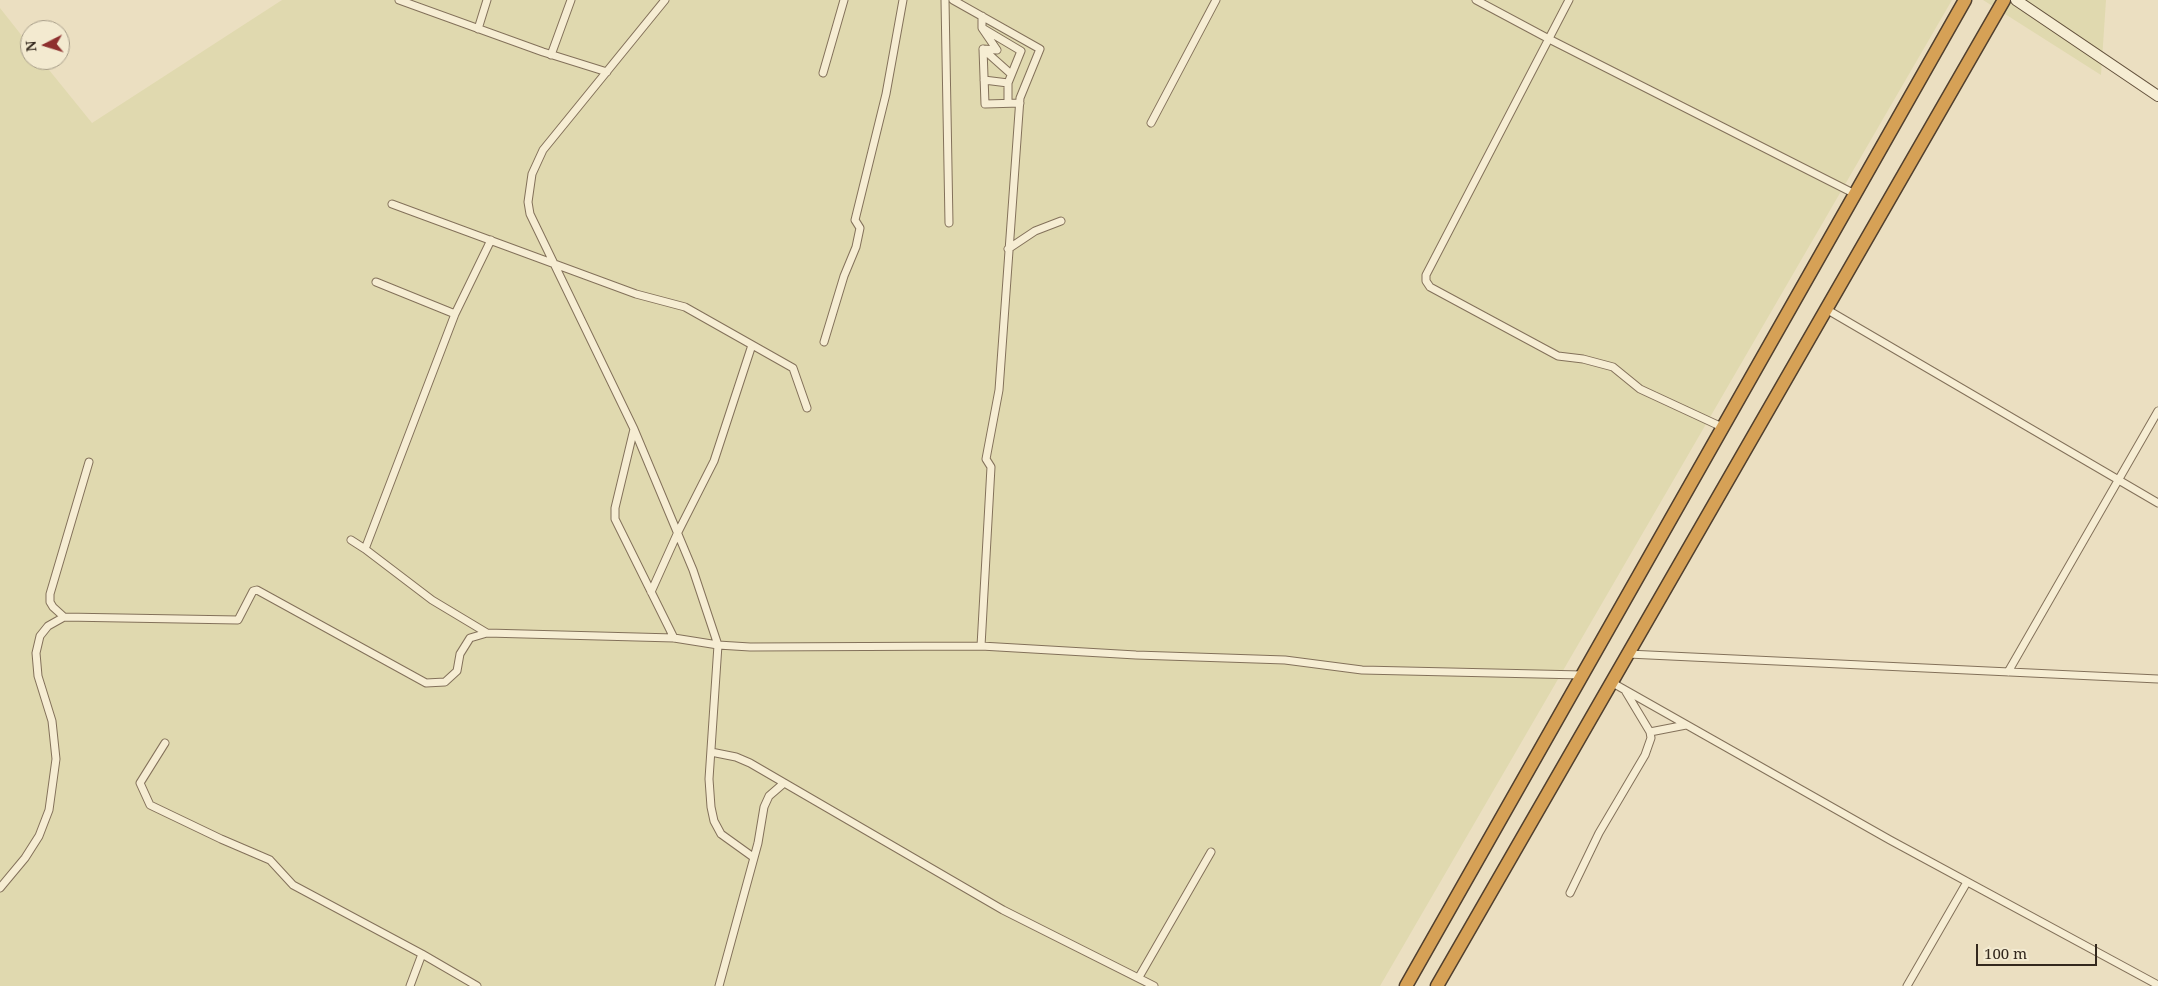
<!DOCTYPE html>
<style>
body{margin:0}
#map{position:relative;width:2158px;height:986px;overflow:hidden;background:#ebdfc1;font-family:"Noto Serif",serif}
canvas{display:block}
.north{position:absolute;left:20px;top:20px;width:50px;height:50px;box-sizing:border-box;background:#f3ead0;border:1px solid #a69c88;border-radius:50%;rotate:265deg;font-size:14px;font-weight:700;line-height:20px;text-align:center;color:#33281d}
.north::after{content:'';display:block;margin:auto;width:18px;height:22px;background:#8e302e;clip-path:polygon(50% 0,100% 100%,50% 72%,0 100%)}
.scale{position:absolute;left:1976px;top:944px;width:121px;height:22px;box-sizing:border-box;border:2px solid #33281d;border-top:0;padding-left:6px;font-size:15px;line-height:18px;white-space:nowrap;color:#33281d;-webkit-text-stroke:4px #f3ead0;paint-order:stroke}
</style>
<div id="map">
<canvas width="2158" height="986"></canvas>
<div class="north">N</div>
<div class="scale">100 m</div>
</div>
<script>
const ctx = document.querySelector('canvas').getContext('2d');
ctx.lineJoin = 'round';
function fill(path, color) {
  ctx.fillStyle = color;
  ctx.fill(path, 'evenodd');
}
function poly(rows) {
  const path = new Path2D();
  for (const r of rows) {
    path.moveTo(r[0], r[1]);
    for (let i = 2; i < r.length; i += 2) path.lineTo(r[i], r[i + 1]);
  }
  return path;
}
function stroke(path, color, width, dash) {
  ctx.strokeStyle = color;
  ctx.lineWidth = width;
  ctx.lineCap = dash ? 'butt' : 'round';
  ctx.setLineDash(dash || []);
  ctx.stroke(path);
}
const farmland = poly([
 [282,0,1952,0,1380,986,0,986,0,8,30,46,30,60,41,60,92,123],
 [1983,0,2106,0,2101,75]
]);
const street = poly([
 [399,0,543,52,607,72],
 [665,0,543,150,532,174,528,202,530,214,634,429,615,508,615,519,674,638],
 [945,0,949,223],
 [953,0,1040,49,1020,98,999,390,986,459,991,467,981,646],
 [1476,0,1549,39,1855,194],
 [1569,0,1426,275,1426,281,1430,287,1558,356,1583,359,1613,367,1640,389,1722,427],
 [982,16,982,28,997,50,983,49,985,104,1020,103],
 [478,29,487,0],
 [984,29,1021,51,1008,83],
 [983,49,1011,74],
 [551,55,571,0],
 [823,73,844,0],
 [984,80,1008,83,1008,103],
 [1151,123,1216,0],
 [392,204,636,294,685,307,793,368,807,408],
 [1008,249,1035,231,1061,221],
 [376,282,455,314],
 [1826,309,2158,503],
 [824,342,844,276,856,247,860,228,855,220,886,94,903,0],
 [634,429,693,570,718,645,709,779,711,807,714,821,721,834,753,857],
 [351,540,365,549],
 [651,592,678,532,714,461,752,345],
 [64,617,53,607,50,602,50,594,89,462],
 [487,633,432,600,365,549,455,314,491,240],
 [1628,654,2158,679],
 [2008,672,2158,411],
 [1611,682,1890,840,2158,985],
 [1650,732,1686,725],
 [165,743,140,783,150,805,221,839,270,860,293,885,422,954,477,986],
 [711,752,736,757,750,763,1003,910,1154,986],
 [0,888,25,858,39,836,49,810,56,759,52,721,38,676,36,653,40,636,48,626,64,617,238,620,253,591,257,590,426,683,445,682,457,671,460,654,470,638,487,633,674,638,718,645,750,647,981,646,1136,655,1285,660,1362,670,1582,675],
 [1570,893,1599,833,1645,755,1651,738,1650,732,1626,692],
 [1139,977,1211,852],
 [410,986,422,954],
 [719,986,758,843,764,807,769,796,784,783],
 [1907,986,1967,882]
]);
const secondary = poly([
 [2016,0,2158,96]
]);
const highway = poly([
 [1406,986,1965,0],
 [1437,986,2004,0]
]);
fill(farmland, '#e0d9af');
stroke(street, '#83715a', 9);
stroke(secondary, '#64523d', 12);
stroke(highway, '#503f2e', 15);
stroke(street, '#f6edd3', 7);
stroke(secondary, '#f6edd3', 10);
stroke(highway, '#d6a156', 12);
</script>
